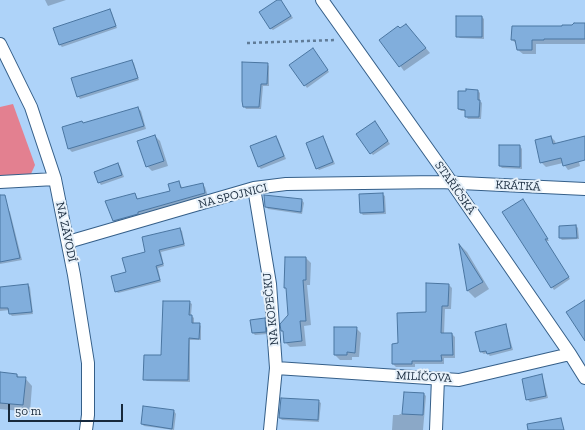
<!DOCTYPE html>
<meta charset="utf-8">
<style>
body{margin:0}
#map{position:relative;width:585px;height:430px;overflow:hidden;background:#aed3f9;font-family:"Zilla Slab",serif}
canvas{display:block}
.scale{position:absolute;left:8px;top:404px;width:115px;height:18px;box-sizing:border-box;border:2px solid #17293c;border-top:0;padding-left:5px;font-size:12px;line-height:14px;white-space:nowrap;color:#17293c;-webkit-text-stroke:3px #e7f1fa;paint-order:stroke}
</style>
<div id="map">
<canvas width="585" height="430"></canvas>
<div class="scale">50 m</div>
</div>
<script>
const ctx = document.querySelector('canvas').getContext('2d');
ctx.lineJoin = 'round';
function fill(path, color) {
  ctx.fillStyle = color;
  ctx.fill(path, 'evenodd');
}
function poly(rows) {
  const path = new Path2D();
  for (const r of rows) {
    path.moveTo(r[0], r[1]);
    for (let i = 2; i < r.length; i += 2) path.lineTo(r[i], r[i + 1]);
  }
  return path;
}
function stroke(path, color, width, dash) {
  ctx.strokeStyle = color;
  ctx.lineWidth = width;
  ctx.lineCap = dash ? 'butt' : 'round';
  ctx.setLineDash(dash || []);
  ctx.stroke(path);
}
function write(font, color, halo, rows, align = 'center') {
  ctx.font = font + ' "Zilla Slab",serif';
  ctx.lineWidth = 4;
  ctx.setLineDash([]);
  ctx.textBaseline = 'middle';
  ctx.strokeStyle = halo;
  ctx.fillStyle = color;
  for (const [text, x, y, turn = 0] of rows) {
    ctx.save();
    ctx.translate(x, y);
    ctx.rotate((+turn || 0) * Math.PI / 180);
    ctx.textAlign = isNaN(turn) ? turn : align;
    if (halo) ctx.strokeText(text, 0, 0);
    ctx.fillText(text, 0, 0);
    ctx.restore();
  }
}
const green = poly([
 [13,104,35,165,31,174,0,177,0,107]
]);
const shadow = poly([
 [45,0,66,0,48,6],
 [279,0,282,2,293,18,273,30,270,28],
 [110,10,112,13,117,28,62,47,60,45,54,29],
 [482,17,484,19,484,39,460,38,457,36],
 [585,24,585,44,536,44,536,54,523,54,518,50,517,44,512,40],
 [406,25,430,53,404,71,381,40],
 [315,52,329,72,307,88,291,65],
 [132,61,134,63,139,80,80,99,78,96],
 [267,64,269,66,269,86,263,86,261,109,246,109,244,106],
 [478,91,480,93,480,101,482,103,481,119,468,119,466,116,466,111,461,111,459,109],
 [138,108,141,111,146,129,72,152,69,149,63,128,83,124],
 [377,124,390,144,373,155,371,153],
 [155,136,160,141,168,166,152,171,147,166],
 [276,137,278,139,286,159,261,169,259,167,251,147],
 [323,137,325,140,335,164,319,170,317,168],
 [551,137,555,141,556,144,585,137,585,156,578,158,580,166,568,170,563,163,546,167,541,162],
 [520,146,522,149,522,169,502,168,500,166],
 [118,164,120,166,124,177,101,185,99,182],
 [179,182,183,189,202,184,205,187,208,196,140,214,140,216,116,223,113,221,135,194,138,199,171,192],
 [382,194,385,196,386,214,363,215,361,213],
 [302,200,304,203,302,214,268,209,266,206],
 [525,203,549,241,546,241,570,279,554,290,504,213],
 [8,209,10,212,22,260,0,264,0,212],
 [576,226,578,228,579,239,562,240,560,238],
 [180,229,182,231,185,246,161,252,164,266,158,268,161,282,118,293,116,291,127,273,147,253],
 [460,245,467,252,489,289,475,298,468,291],
 [306,258,311,263,310,285,307,285,311,325,304,326,306,346,290,347,285,342,285,333,282,330,289,315,287,289,285,287],
 [28,285,30,287,33,314,12,316,10,314,10,310,0,311,0,288],
 [449,285,452,288,451,309,445,309,444,334,452,334,455,337,455,358,444,358,444,364,415,364,415,367,396,367,393,364,399,344,427,313],
 [189,302,192,304,191,315,194,318,194,324,199,324,201,326,201,340,190,340,190,382,147,381,144,379,162,356],
 [265,319,267,321,268,334,255,335,253,333],
 [505,326,507,328,513,350,490,356,487,353,484,354,481,352,476,332],
 [356,328,361,333,359,357,352,357,352,360,340,360,335,355],
 [0,373,17,375,20,378,25,378,32,386,30,412,0,409],
 [541,376,543,378,548,398,530,402,527,399],
 [424,394,426,396,423,430,392,430,393,415,399,415,400,414,403,414],
 [318,401,321,403,319,422,282,420,280,418],
 [174,411,176,414,174,430,144,426,142,424]
]);
const building = poly([
 [277,0,281,0,291,16,270,29,259,12,277,0],
 [110,9,116,26,59,45,53,28,110,9],
 [456,16,482,16,482,37,456,37,456,16],
 [574,23,585,23,585,39,544,39,544,40,532,40,532,50,517,50,515,40,511,40,512,26,562,26,562,25,572,25,574,23],
 [406,24,426,48,399,67,379,40,398,26,400,28,406,24],
 [313,48,328,70,304,86,289,65,313,48],
 [132,60,138,78,77,97,71,78,132,60],
 [242,62,268,63,267,84,261,84,259,107,243,107,242,101,242,62],
 [466,89,478,90,478,100,480,100,479,117,465,117,465,110,458,109,458,91,466,91,466,89],
 [138,107,144,126,68,149,62,127,82,121,83,123,138,107],
 [375,121,388,141,370,154,356,134,375,121],
 [155,135,164,161,146,167,137,141,155,135],
 [276,136,284,156,258,167,250,146,276,136],
 [323,136,333,162,316,169,306,143,323,136],
 [551,136,553,144,585,136,585,160,563,166,561,158,540,163,535,140,551,136],
 [499,145,520,145,520,167,499,166,499,145],
 [118,163,122,175,98,183,94,172,118,163],
 [179,181,181,188,203,183,205,193,138,212,138,214,113,221,105,201,135,193,137,199,170,191,168,184,179,181],
 [383,193,384,212,360,213,359,194,383,193],
 [0,195,5,195,20,258,0,262,0,195],
 [264,195,302,199,301,212,265,207,264,195],
 [523,199,548,239,545,239,569,277,551,288,502,212,523,199],
 [576,225,577,238,559,238,559,226,576,225],
 [180,228,184,244,159,250,163,264,156,266,160,280,115,292,111,276,126,272,122,258,145,252,142,237,180,228],
 [459,244,483,282,467,291,459,244],
 [285,257,306,257,306,280,303,280,306,321,300,321,302,341,284,343,283,331,281,331,280,324,288,315,286,288,284,288,285,257],
 [426,283,449,284,448,306,442,306,441,333,452,333,453,355,441,355,442,361,412,361,412,364,392,364,392,344,398,343,397,313,426,312,426,283],
 [28,284,32,312,9,314,8,308,0,308,0,287,28,284],
 [585,300,585,341,566,312,585,300],
 [163,301,190,301,189,315,192,315,192,323,200,323,199,339,189,338,188,380,143,380,144,355,161,355,163,301],
 [265,318,266,332,252,333,250,320,265,318],
 [506,324,511,348,487,354,486,351,480,352,475,332,506,324],
 [334,327,357,327,355,353,347,352,347,355,334,355,334,327],
 [0,372,17,374,17,377,26,377,23,405,0,403,0,372],
 [542,374,546,396,526,400,522,379,542,374],
 [404,392,424,393,423,415,402,414,404,392],
 [281,398,319,400,318,420,279,418,281,398],
 [143,406,174,410,172,429,141,424,143,406],
 [561,418,564,430,528,430,527,424,561,418]
]);
const path = poly([
 [247,43,335,40]
]);
const minor = poly([
 [322,0,452,183,570,354,585,378],
 [0,44,31,107,55,179,74,275,88,363,88,415,86,430],
 [0,182,55,179],
 [254,188,270,284,276,368,270,430],
 [68,242,254,188,286,184,440,182,585,189],
 [276,368,459,380,570,354],
 [436,430,438,378]
]);
const streetNames = [
 ["KRÁTKÁ",518,186,3],
 ["STAŘÍČSKÁ",455,188,55],
 ["NA SPOJNICI",233,196,-14],
 ["NA ZÁVODÍ",66,232,78],
 ["NA KOPEČKU",271,309,-96],
 ["MILÍČOVA",424,377,3]
];
fill(green, '#e38090');
fill(shadow, '#0003');
fill(building, '#81aedc');
stroke(building, '#4b76a1', 1);
stroke(minor, '#355f89', 14);
stroke(path, '#607c98', 2.5, [3, 3]);
stroke(minor, '#fff', 12);
write('12px', '#17293c', '#e7f1fa', streetNames);
</script>
